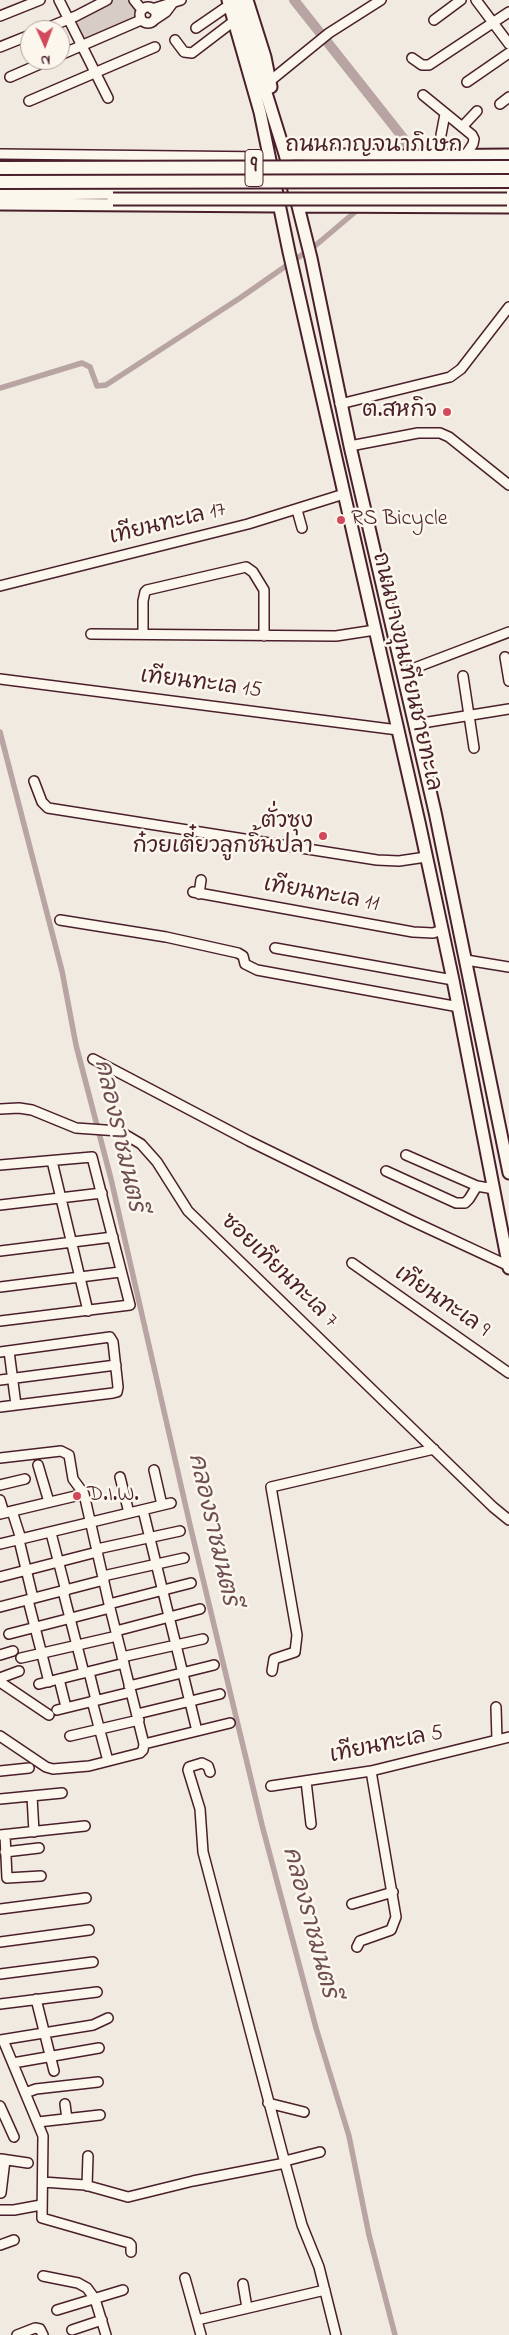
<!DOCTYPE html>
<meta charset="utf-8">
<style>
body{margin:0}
#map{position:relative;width:509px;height:2335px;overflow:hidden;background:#f0eae0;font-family:"Indie Flower",sans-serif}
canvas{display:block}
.north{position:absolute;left:20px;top:20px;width:50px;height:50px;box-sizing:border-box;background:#fbf7ec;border:1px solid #b4a19f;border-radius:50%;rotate:178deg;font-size:14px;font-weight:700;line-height:20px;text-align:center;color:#4a1f2b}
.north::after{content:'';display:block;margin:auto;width:18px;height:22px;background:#d1495b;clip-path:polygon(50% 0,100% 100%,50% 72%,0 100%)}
</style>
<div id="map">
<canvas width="509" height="2335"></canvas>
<div class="north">N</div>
</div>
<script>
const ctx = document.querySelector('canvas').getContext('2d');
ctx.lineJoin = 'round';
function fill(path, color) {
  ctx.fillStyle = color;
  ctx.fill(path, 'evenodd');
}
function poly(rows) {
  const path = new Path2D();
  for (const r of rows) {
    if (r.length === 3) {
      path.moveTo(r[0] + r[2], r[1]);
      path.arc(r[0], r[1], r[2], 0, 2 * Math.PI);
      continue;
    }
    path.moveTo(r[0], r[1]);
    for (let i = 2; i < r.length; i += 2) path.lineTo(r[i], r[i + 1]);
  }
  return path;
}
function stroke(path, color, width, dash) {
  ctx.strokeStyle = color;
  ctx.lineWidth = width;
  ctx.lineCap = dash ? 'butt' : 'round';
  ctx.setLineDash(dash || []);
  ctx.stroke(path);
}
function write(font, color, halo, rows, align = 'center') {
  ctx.font = font + ' "Indie Flower","Playpen Sans Thai",sans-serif';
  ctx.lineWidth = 5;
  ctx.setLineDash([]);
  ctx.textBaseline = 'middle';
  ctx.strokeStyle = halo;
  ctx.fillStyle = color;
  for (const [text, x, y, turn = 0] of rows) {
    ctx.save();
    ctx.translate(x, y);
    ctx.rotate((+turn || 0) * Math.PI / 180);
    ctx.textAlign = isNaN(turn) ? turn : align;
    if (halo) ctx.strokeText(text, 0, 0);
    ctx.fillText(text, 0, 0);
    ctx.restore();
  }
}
const green = poly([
 [114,0,130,0,139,9,137,17,84,39,74,21]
]);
const canal = poly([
 [0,388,82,363,90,367,97,386,106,385,240,298,316,245,361,207],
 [0,732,62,971,76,1045,111,1179,190,1525,262,1825,316,2028,349,2136,369,2235,395,2335]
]);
const river = poly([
 [294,0,404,139,425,187]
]);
const minor = poly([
 [59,0,108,98],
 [134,0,142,10],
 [476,0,509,44],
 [148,15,8],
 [152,9,181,0],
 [0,16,40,0],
 [154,20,166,12,172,4],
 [434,20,461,0],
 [196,28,225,8],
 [42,30,76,16,107,0],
 [175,40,184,52,192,53,230,24],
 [0,47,30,35],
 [60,55,141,20],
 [412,58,422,65,429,65,509,12],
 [10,77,49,60],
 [270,81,329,33,381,0],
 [467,82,509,53],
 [423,95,472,135,474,139,473,144,465,156],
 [29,101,155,47],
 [500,104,509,97],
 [462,127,477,111],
 [441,135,445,114],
 [0,154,269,157],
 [340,404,450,377,461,369,509,307],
 [350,446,418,433,440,433,449,437,509,485],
 [297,510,302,528],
 [0,586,248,524,344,494],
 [91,634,336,636,375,630],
 [143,634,143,601,145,592,147,590,246,567,253,572,264,590,264,636],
 [505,657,509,681],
 [404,672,509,632],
 [463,676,474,748],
 [0,679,398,730],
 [416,724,509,709],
 [34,781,42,802,48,808,377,860,399,861,426,857],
 [193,892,413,932,433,933,442,930],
 [199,894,201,880],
 [60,920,166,937,238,953,243,956,245,964,257,970,459,1007],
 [275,948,453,980],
 [466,960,509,967],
 [93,1059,249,1141,410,1220,509,1266],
 [0,1109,19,1108,32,1110,76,1128,119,1131,141,1144,157,1162,188,1211,493,1507,509,1520],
 [406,1155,477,1186,494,1189],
 [52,1161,88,1311],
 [0,1165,92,1157,130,1305,0,1321],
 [386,1171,456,1203,465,1203,469,1199,477,1186],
 [0,1205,102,1193],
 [0,1251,113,1237],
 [352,1263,509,1373],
 [0,1287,120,1272],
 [9,1351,16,1405],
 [0,1352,110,1337,113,1342,118,1387,117,1392,113,1393,0,1407],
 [0,1380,116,1365],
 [0,1458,61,1451,69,1455,73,1479,84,1494,109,1604,144,1744,143,1750,140,1753,89,1766,53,1769,46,1767,0,1736],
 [38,1465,49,1502],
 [154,1470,162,1505],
 [120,1477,129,1513],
 [0,1485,25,1479],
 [0,1500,4,1513],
 [143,1510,197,1731],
 [12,1511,21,1539],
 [0,1514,84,1494],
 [51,1533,66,1591],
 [19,1540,33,1598],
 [0,1544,171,1503],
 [97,1549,180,1531],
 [103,1576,184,1558],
 [0,1577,97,1552],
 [63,1591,84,1673],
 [28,1600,49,1682],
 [109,1604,191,1583],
 [0,1607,104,1580],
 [116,1631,200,1609],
 [9,1634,110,1608],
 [0,1655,13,1651],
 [122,1657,203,1639],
 [21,1658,117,1636],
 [272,1671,274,1659,295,1652,297,1635,271,1487,434,1449],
 [89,1672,96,1700],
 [0,1678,19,1671],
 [59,1679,66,1707],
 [0,1682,49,1715],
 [39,1684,124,1663],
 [129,1686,214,1665],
 [92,1701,108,1761],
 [496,1707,497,1740],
 [57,1710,131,1692],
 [137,1714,220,1694],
 [70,1736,139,1720],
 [144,1744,230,1723],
 [0,1771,29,1768],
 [306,1781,311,1824],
 [271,1786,371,1771,509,1737],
 [32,1796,34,1832],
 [0,1799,62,1793],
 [0,1835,85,1826],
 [5,1835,7,1878,41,1876],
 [5,1852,39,1848],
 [352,1904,393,1892],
 [0,1909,86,1898],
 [0,1942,89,1930],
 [357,1947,360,1941,391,1930,396,1917,371,1771],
 [0,1974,93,1962],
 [36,1999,54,2071],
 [0,2004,97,1992],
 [0,2040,93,2025,108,2018],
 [3,2040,43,2136,42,2218,129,2243,131,2245,131,2252],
 [13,2063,99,2048],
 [25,2093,36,2089,98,2082],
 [268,2103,304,2112],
 [65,2104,67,2119],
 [0,2106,14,2137],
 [38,2122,100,2115],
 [1,2159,28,2163],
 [285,2161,320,2152],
 [285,2163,302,2225,319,2267,336,2335],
 [43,2182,85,2185,128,2197,193,2181,285,2163,203,1852,200,1809,188,1770,189,1767,202,1763,208,1766,210,1772],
 [87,2186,88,2156],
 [1,2193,5,2160],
 [0,2210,14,2210,41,2205],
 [0,2245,14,2240],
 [43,2276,78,2283,87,2288,95,2299,106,2335],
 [185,2278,201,2335],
 [243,2284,247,2308],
 [57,2310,123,2290],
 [197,2320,325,2290],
 [72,2330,102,2320],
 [17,2335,35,2328,40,2329,43,2335]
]);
const major = poly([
 [228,0,260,112,289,252,419,822,453,980,509,1268],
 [237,0,285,154,311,258,350,446,435,812,509,1173],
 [247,0,265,57,271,87],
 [285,154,406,156,509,155],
 [294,192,509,192],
 [0,194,276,192],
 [0,204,279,206],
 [298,206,509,207]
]);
const majorBridge = poly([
 [113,199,507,199]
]);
const highwayBridge = poly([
 [0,168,509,167],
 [0,182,509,181]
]);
const markers = [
 [447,412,5,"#d1495b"],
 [341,520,5,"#d1495b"],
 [323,836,5,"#d1495b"],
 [77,1496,5,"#d1495b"]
];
const shields = [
 [254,168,18]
];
const shieldNames = [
 ["9",254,168]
];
const streetNames = [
 ["ถนนกาญจนาภิเษก",374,147],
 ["เทียนทะเล 17",168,525,-14],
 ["ถนนบางขุนเทียนชายทะเล",405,672,77],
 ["เทียนทะเล 15",201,685,7],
 ["เทียนทะเล 11",321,896,10],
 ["ซอยเทียนทะเล 7",278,1272,44],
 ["เทียนทะเล 9",441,1303,34],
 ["เทียนทะเล 5",387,1746,-12]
];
const poiNames = [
 ["ต.สหกิจ",437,412],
 ["RS Bicycle",351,520,"left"],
 ["ตั่วซุง",313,823],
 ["ก๋วยเตี๋ยวลูกชิ้นปลา",313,848],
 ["D.I.W.",87,1496,"left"]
];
const waterNames = [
 ["คลองราชมนตรี",117,1136,77],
 ["คลองราชมนตรี",211,1530,77],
 ["คลองราชมนตรี",308,1923,75]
];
fill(green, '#d8ccc6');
stroke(canal, '#b8a4a2', 5.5);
stroke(river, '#b8a4a2', 10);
stroke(minor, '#4a1f2b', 12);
stroke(major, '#4a1f2b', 15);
stroke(minor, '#fbf7ec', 9);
stroke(major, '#fbf7ec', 11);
stroke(majorBridge, '#4a1f2b', 15, []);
stroke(highwayBridge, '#4a1f2b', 16, []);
stroke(majorBridge, '#fbf7ec', 11);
stroke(highwayBridge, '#fbf7ec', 12);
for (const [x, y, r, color] of markers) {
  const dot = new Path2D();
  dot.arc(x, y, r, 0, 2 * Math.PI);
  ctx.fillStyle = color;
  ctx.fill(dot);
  stroke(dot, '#fbf7ec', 2);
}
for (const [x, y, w] of shields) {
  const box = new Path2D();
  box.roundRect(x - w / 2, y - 18.5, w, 37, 4);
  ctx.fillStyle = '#fbf7ec';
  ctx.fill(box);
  stroke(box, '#4a1f2b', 1);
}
write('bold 21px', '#4a1f2b', null, shieldNames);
write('22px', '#4a1f2b', '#fbf7ec', streetNames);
write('22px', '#4a1f2b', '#fbf7ec', poiNames, 'right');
write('italic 24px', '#704e55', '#fbf7ec', waterNames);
</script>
